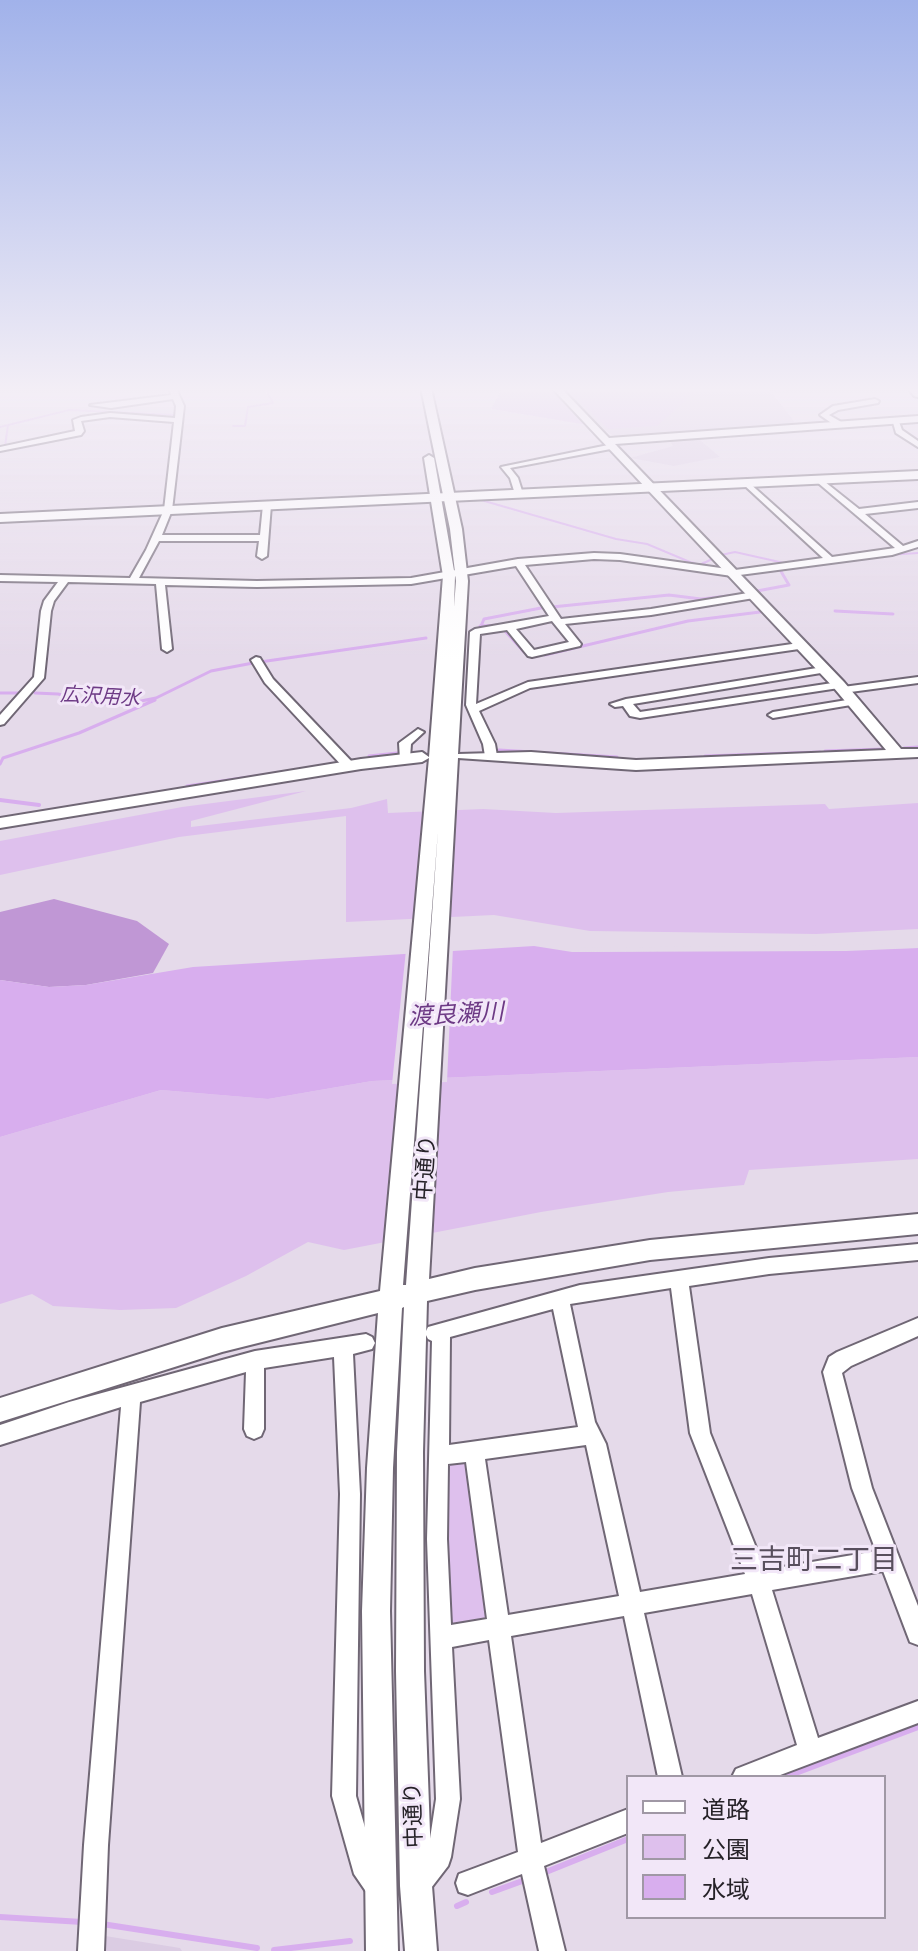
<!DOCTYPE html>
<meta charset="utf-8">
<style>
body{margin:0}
#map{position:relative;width:918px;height:1951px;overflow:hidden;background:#e5daea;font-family:"Work Sans","Noto Sans JP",sans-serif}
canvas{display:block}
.legend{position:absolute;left:626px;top:1775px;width:260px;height:144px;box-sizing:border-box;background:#f2e7f8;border:2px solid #a098a5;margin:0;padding:10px 14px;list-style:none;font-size:24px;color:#262228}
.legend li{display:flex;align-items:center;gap:16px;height:40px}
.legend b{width:40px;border:2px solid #a098a5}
</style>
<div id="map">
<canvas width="918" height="1951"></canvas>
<ul class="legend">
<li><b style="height:10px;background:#fff"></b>道路</li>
<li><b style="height:22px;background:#dec0ed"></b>公園</li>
<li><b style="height:22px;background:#d8aeee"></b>水域</li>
</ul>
</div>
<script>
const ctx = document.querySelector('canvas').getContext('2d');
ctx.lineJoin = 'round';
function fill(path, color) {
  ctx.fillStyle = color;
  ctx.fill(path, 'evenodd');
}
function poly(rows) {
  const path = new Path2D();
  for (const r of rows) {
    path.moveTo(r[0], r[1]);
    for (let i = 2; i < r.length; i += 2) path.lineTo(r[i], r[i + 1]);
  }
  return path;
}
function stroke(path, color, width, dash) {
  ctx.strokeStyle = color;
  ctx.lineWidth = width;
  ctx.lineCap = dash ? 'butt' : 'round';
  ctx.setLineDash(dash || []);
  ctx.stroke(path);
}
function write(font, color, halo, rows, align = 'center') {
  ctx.font = font + ' "Work Sans","Noto Sans JP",sans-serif';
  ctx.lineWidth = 6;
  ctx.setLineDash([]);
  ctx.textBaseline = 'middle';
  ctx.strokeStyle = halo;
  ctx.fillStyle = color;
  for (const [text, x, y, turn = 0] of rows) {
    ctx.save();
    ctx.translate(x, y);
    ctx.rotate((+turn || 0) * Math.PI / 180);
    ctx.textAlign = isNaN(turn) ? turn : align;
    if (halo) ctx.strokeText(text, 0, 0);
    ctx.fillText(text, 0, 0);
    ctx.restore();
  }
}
const built = poly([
 [561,388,770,390,797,425,617,438,604,430],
 [698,438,720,457,674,466,630,458,673,446,668,439],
 [99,1935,180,1948,182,1951,99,1951]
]);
const green = poly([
 [502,388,551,388,588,425,491,409],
 [566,388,650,388,694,393,657,426,608,429],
 [306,791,191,821,191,827,351,808,387,799,388,813,483,809,556,813,825,804,829,809,918,803,918,929,816,934,590,931,494,915,346,922,346,816,179,837,0,875,0,841,182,807],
 [918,1057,918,1159,749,1170,744,1185,668,1192,541,1212,344,1250,308,1242,246,1276,176,1308,120,1310,53,1306,32,1294,0,1304,0,1137,161,1090,268,1099,372,1081],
 [465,1462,469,1465,489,1613,484,1621,455,1628,448,1623,445,1468,449,1464]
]);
const forest = poly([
 [54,899,137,921,169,944,153,973,86,985,49,987,0,980,0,912]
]);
const water = poly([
 [534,946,572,952,918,948,918,1057,372,1081,268,1099,161,1090,0,1137,0,980,49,987,86,985,193,967]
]);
const pier = poly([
 [918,944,918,948,846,951,572,952,572,948],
 [453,947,447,1082,392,1084,406,950]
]);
const streamFar3 = poly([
 [709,388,784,390],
 [793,389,796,388],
 [233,426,245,426,248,407,273,403,265,388],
 [0,427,69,410,174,415],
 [5,446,8,425],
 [481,500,616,539,647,544,697,565],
 [721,555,735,552,784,563],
 [888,555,918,553],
 [700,565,712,559]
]);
const streamFar2 = poly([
 [693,563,699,566,704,563],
 [757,591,789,585,779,568,782,567],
 [552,607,669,595,701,599,745,594],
 [835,611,893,614],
 [480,626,501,625],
 [481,626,484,619,541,608],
 [505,631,524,652],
 [545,655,688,621,760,612],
 [260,662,426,638],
 [0,693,20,693],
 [35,693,58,694,103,704,131,703,156,698,211,671,253,663],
 [904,748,918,747],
 [499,750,617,757],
 [825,751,884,749],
 [369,756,397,753],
 [705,756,820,752],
 [658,759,701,757],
 [0,764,3,758,79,733,155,700],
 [187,786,290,771]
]);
const streamFar1 = poly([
 [0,800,39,805]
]);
const stream = poly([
 [785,1777,918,1727],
 [541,1874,628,1839],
 [492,1892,525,1880],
 [457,1906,466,1902],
 [0,1917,82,1922],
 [102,1924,257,1948],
 [274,1950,350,1941]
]);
const minor = poly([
 [169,388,176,388,184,406,172,510,162,535,260,535,263,505,267,502,271,505,267,556,262,559,257,556,259,541,159,541,139,578,257,581,411,578,518,559,594,553,620,554,735,570,823,558,744,485,743,483,747,481,832,557,895,548,817,482,816,480,820,478,859,509,918,502,918,508,865,514,903,546,918,541,918,547,892,555,732,576,620,560,594,559,525,565,561,619,651,609,754,592,759,595,754,598,651,615,565,624,581,644,580,646,532,657,528,656,507,630,480,634,476,704,528,682,799,643,804,646,799,649,530,688,479,711,495,744,497,756,491,760,485,756,483,744,466,705,470,632,475,629,549,616,516,566,411,584,257,587,165,585,172,649,167,652,162,649,156,584,68,582,54,601,51,611,44,678,4,724,0,725,0,715,34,677,41,611,44,601,58,582,0,581,0,575,130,578,146,550,164,510,174,422,110,417,81,421,84,431,81,435,0,451,0,447,75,431,73,420,81,417,110,413,175,418,176,406,173,399,111,408,90,405,171,395,169,388],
 [552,621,569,642,534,650,516,629,552,621],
 [875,399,879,401,878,403,838,410,829,415,843,423,843,427,837,427,820,415,833,406,875,399],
 [892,419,898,419,902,430,918,441,918,447,896,433,892,419],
 [613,444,617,446,616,448,510,468,518,478,523,494,519,497,515,494,510,478,501,467,613,444],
 [256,657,260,658,273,679,353,763,353,769,345,769,265,683,251,660,256,657],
 [823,667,827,668,827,672,633,704,640,712,839,682,843,683,843,687,918,677,918,683,843,693,839,692,839,688,640,718,630,716,623,706,615,707,610,704,626,699,823,667],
 [853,699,857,700,857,704,773,718,768,715,773,712,853,699],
 [418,729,424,732,411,744,410,758,404,762,400,760,399,743,418,729],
 [918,1244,918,1260,769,1274,689,1286,710,1433,765,1570,876,1551,852,1488,823,1372,829,1357,837,1352,918,1318,918,1336,851,1366,842,1373,872,1488,918,1606,918,1645,910,1642,883,1571,772,1590,818,1738,918,1701,918,1723,775,1777,732,1777,736,1769,797,1745,752,1594,644,1613,682,1777,658,1777,624,1616,511,1636,541,1843,628,1809,628,1833,544,1866,565,1951,539,1951,522,1874,468,1895,459,1892,456,1883,459,1874,518,1852,489,1640,452,1647,460,1799,451,1857,448,1866,428,1892,419,1895,410,1892,407,1883,410,1874,428,1852,436,1799,427,1539,432,1341,428,1339,425,1333,428,1327,580,1285,769,1258,918,1244],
 [671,1288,690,1433,745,1574,640,1592,606,1444,595,1422,570,1304,671,1288],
 [553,1309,578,1427,449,1445,450,1337,553,1309],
 [586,1445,619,1596,508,1615,485,1459,586,1445],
 [466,1462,487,1619,451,1625,447,1539,448,1464,466,1462],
 [366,1334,372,1337,375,1343,372,1349,353,1354,360,1494,356,1796,374,1859,388,1884,385,1893,376,1896,367,1893,354,1874,332,1796,340,1494,334,1357,264,1368,264,1429,261,1436,254,1439,247,1436,244,1429,246,1372,140,1402,108,1845,104,1951,78,1951,84,1845,121,1407,0,1445,0,1425,69,1402,255,1351,366,1334]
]);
const tertiary = poly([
 [421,388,431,388,462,529,468,581,458,754,531,752,636,760,886,750,834,688,552,388,561,388,609,438,918,416,918,422,615,444,844,682,901,749,918,749,918,757,636,770,458,758,429,1279,475,1268,650,1240,918,1214,918,1234,650,1260,475,1290,427,1301,423,1452,424,1671,432,1886,437,1951,405,1951,400,1886,396,1671,397,1452,404,1307,402,1308,393,1468,390,1611,398,1951,366,1951,362,1611,367,1468,378,1313,222,1352,0,1422,0,1398,222,1328,380,1291,429,758,422,762,361,769,0,828,0,818,361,759,422,752,429,757,443,576,424,458,429,455,434,458,455,576,454,607,456,581,450,529,421,388],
 [438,830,406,1285,403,1285,438,830]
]);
const primary = poly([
 [908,388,918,388,918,397,914,396,908,388]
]);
const trunk = poly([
 [918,471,918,479,0,522,0,514,918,471]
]);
const farWaternames = [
 ["広沢用水",100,697,3]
];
const streetNames = [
 ["中通り",426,1168,-86],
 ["中通り",414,1815,-92]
];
const waterNames = [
 ["渡良瀬川",456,1015,-3]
];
const nearNeighbourhoodnames = [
 ["三吉町二丁目",814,1561]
];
fill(built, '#dbcce3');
fill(green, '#dec0ed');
fill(forest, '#c097d5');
fill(water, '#d8aeee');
fill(pier, '#e5daea');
stroke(streamFar3, '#d8aeee', 2);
stroke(streamFar2, '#d8aeee', 3);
stroke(streamFar1, '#d8aeee', 4);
stroke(stream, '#d8aeee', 6);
stroke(minor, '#706775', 4);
stroke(tertiary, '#706775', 4);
stroke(primary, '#706775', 4);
stroke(trunk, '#706775', 4);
fill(minor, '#fff');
fill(tertiary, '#fff');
fill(primary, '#fff');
fill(trunk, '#fff');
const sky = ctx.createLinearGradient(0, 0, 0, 661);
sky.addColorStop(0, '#a1b2ea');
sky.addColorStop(0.59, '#f3eef6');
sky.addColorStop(1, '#f3eef600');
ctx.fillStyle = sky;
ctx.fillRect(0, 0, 918, 661);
write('italic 20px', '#6d3a85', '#f2e7f8', farWaternames);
write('22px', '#262228', '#f2e7f8', streetNames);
write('italic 24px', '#6d3a85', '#f2e7f8', waterNames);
write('28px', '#584f5d', '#f2e7f8', nearNeighbourhoodnames);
</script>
